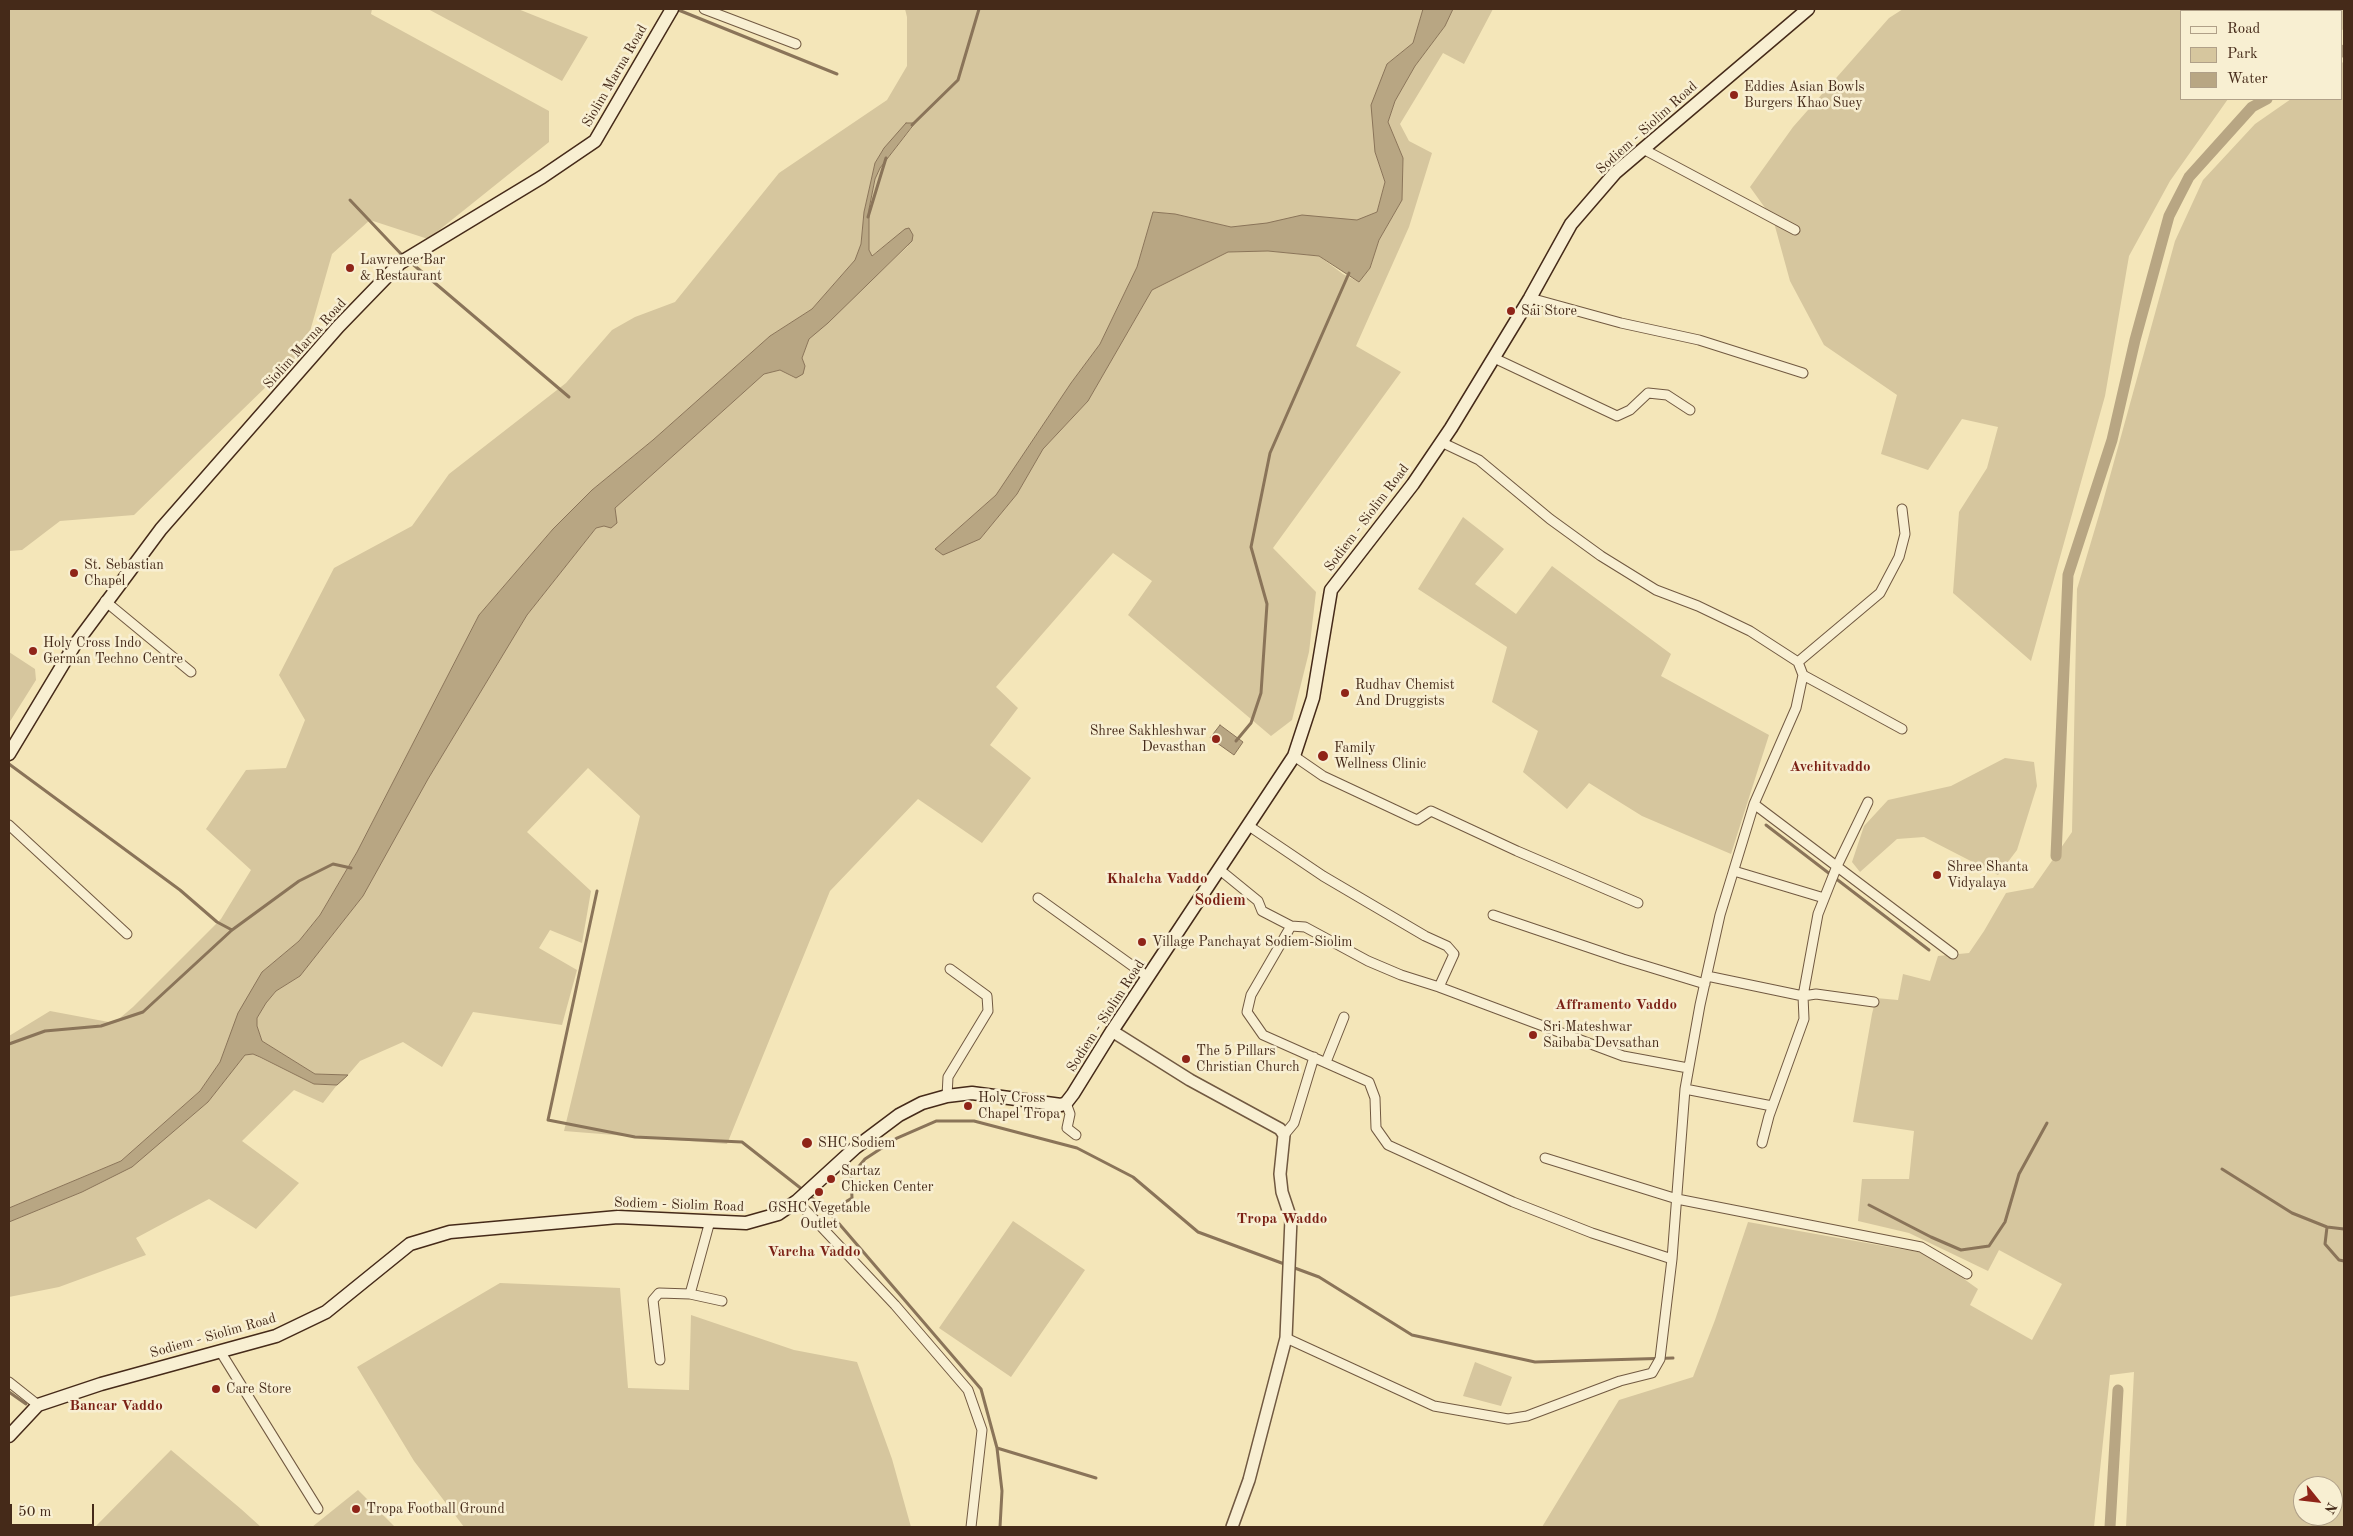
<!DOCTYPE html>
<style>
body{margin:0}
#map{position:relative;width:2353px;height:1536px;overflow:hidden;background:#f4e6b9;font-family:"Old Standard TT",serif}
canvas{display:block}
.frame{position:absolute;inset:0;border:10px solid #452a19;pointer-events:none}
.legend{position:absolute;left:2180px;top:10px;width:162px;height:90px;box-sizing:border-box;background:#f8efd2;border:1px solid #b0a088;margin:0;padding:6px 9px;list-style:none;font-size:15px;color:#452a19}
.legend li{display:flex;align-items:center;gap:10px;height:25px}
.legend b{width:25px;border:1px solid #b0a088}
.north{position:absolute;left:2293px;top:1476px;width:50px;height:50px;box-sizing:border-box;background:#f8efd2;border:1px solid #b0a088;border-radius:50%;rotate:119deg;font-size:14px;font-weight:700;line-height:20px;text-align:center;color:#452a19}
.north::after{content:'';display:block;margin:auto;width:18px;height:22px;background:#8f2418;clip-path:polygon(50% 0,100% 100%,50% 72%,0 100%)}
.scale{position:absolute;left:10px;top:1504px;width:84px;height:22px;box-sizing:border-box;border:2px solid #452a19;border-top:0;padding-left:6px;font-size:15px;line-height:18px;white-space:nowrap;color:#452a19;-webkit-text-stroke:4px #f8efd2;paint-order:stroke}
</style>
<div id="map">
<canvas width="2353" height="1536"></canvas>
<div class="frame"></div>
<ul class="legend">
<li><b style="height:6px;background:#f8efd2"></b>Road</li>
<li><b style="height:14px;background:#d6c69e"></b>Park</li>
<li><b style="height:14px;background:#b8a683"></b>Water</li>
</ul>
<div class="north">N</div>
<div class="scale">50 m</div>
</div>
<script>
const ctx = document.querySelector('canvas').getContext('2d');
ctx.lineJoin = 'round';
function fill(path, color) {
  ctx.fillStyle = color;
  ctx.fill(path, 'evenodd');
}
function poly(rows) {
  const path = new Path2D();
  for (const r of rows) {
    path.moveTo(r[0], r[1]);
    for (let i = 2; i < r.length; i += 2) path.lineTo(r[i], r[i + 1]);
  }
  return path;
}
function stroke(path, color, width, dash) {
  ctx.strokeStyle = color;
  ctx.lineWidth = width;
  ctx.lineCap = dash ? 'butt' : 'round';
  ctx.setLineDash(dash || []);
  ctx.stroke(path);
}
function write(font, color, halo, rows, align = 'center') {
  ctx.font = font + ' "Old Standard TT",serif';
  ctx.lineWidth = 5;
  ctx.setLineDash([]);
  ctx.textBaseline = 'middle';
  ctx.strokeStyle = halo;
  ctx.fillStyle = color;
  for (const [text, x, y, turn = 0] of rows) {
    ctx.save();
    ctx.translate(x, y);
    ctx.rotate((+turn || 0) * Math.PI / 180);
    ctx.textAlign = isNaN(turn) ? turn : align;
    if (halo) ctx.strokeText(text, 0, 0);
    ctx.fillText(text, 0, 0);
    ctx.restore();
  }
}
const green = poly([
 [9,9,372,9,371,14,549,111,549,142,428,239,370,220,332,254,305,349,134,515,60,521,22,550,9,551],
 [428,9,518,9,588,37,562,81],
 [905,9,1423,9,1413,43,1387,64,1375,152,1385,182,1377,212,1357,221,1231,227,1175,214,1153,212,1137,267,1100,344,1071,383,996,495,935,549,980,539,1017,494,1043,449,1088,401,1152,290,1228,252,1268,251,1319,256,1343,274,1359,282,1370,268,1379,240,1402,200,1403,158,1388,122,1395,101,1415,66,1445,26,1453,9,1493,9,1464,64,1443,53,1400,124,1409,141,1432,153,1409,227,1356,346,1401,372,1273,548,1316,592,1309,652,1292,720,1271,736,1128,615,1152,581,1113,553,996,687,1018,708,990,745,1031,778,982,843,918,799,830,891,727,1144,564,1131,640,816,588,768,527,832,591,891,582,943,550,930,539,948,577,970,562,1025,473,1012,442,1067,403,1042,360,1061,348,1075,315,1074,262,1041,257,1026,257,1018,266,1003,276,991,300,976,363,896,428,779,527,615,596,528,604,526,615,516,615,508,764,374,780,370,795,378,805,366,802,358,809,339,908,246,906,229,871,256,868,246,869,209,875,179,880,168,915,124,884,148,875,163,864,212,861,244,855,260,812,309,770,336,653,440,592,490,553,529,479,615,357,852,320,915,299,941,262,972,226,1046,220,1062,200,1091,121,1161,9,1208,9,1036,50,1011,114,1023,133,1007,221,919,251,870,206,829,246,770,286,768,305,720,279,675,334,568,412,526,449,474,566,383,612,330,635,317,675,302,779,173,887,100,907,66,907,17],
 [1903,9,2344,9,2344,29,2342,30,2342,11,2182,11,2182,99,2228,99,2170,181,2129,256,2105,396,2031,661,1953,593,1959,512,1987,468,1998,427,1962,419,1928,470,1881,454,1897,395,1824,345,1790,281,1773,219,1750,187,1793,127,1889,18],
 [2344,61,2344,1527,2126,1527,2134,1372,2110,1375,2094,1527,1542,1527,1619,1400,1693,1377,1715,1320,1748,1222,1929,1254,1978,1289,1970,1305,2032,1340,2062,1284,1999,1250,1988,1271,1909,1233,1858,1221,1862,1179,1909,1179,1914,1131,1853,1122,1872,1014,1876,998,1898,1000,1903,974,1930,981,1938,956,1969,953,1984,931,2006,893,2033,888,2072,832,2077,589,2102,505,2175,241,2203,180,2255,124,2291,99,2342,99,2342,63],
 [2303,1486,2333,1486,2333,1516,2303,1516],
 [1463,517,1504,549,1475,584,1516,614,1552,566,1671,654,1661,676,1769,735,1731,854,1642,816,1589,783,1567,809,1523,772,1538,731,1492,702,1507,647,1418,589],
 [9,652,35,669,36,680,9,723],
 [2005,758,2034,762,2037,786,2017,850,1998,875,1924,837,1897,839,1860,872,1852,862,1864,826,1888,800,1951,786],
 [253,1054,314,1084,337,1085,323,1103,294,1090,242,1141,299,1183,256,1229,209,1199,136,1238,146,1255,59,1287,9,1297,9,1222,82,1192,132,1166,208,1102,245,1055],
 [1013,1221,1085,1270,1011,1377,939,1328],
 [500,1283,620,1288,628,1388,689,1390,691,1315,794,1350,857,1362,892,1459,911,1527,464,1527,414,1461,357,1367],
 [1475,1362,1512,1377,1501,1406,1463,1396],
 [171,1450,241,1509,261,1527,95,1527],
 [358,1490,395,1527,312,1527]
]);
const water = poly([
 [1423,9,1453,9,1445,26,1415,66,1395,101,1388,122,1403,158,1402,200,1379,240,1370,268,1359,282,1319,256,1268,251,1228,252,1152,290,1088,401,1043,449,1017,494,980,539,943,555,935,549,996,495,1071,383,1100,344,1137,267,1153,212,1175,214,1231,227,1267,223,1302,215,1357,220,1377,212,1385,182,1375,152,1371,105,1387,64,1413,43,1423,9],
 [906,123,915,123,880,168,875,179,869,209,869,250,872,256,905,229,909,228,913,235,912,241,828,323,809,339,802,358,805,366,803,374,796,378,780,370,764,374,615,508,617,523,611,528,604,526,596,528,527,615,428,779,363,896,300,976,276,991,266,1003,257,1018,257,1026,262,1041,315,1074,348,1075,337,1085,314,1084,260,1057,253,1054,245,1055,208,1102,132,1167,82,1192,9,1222,9,1208,121,1161,200,1091,220,1062,238,1013,262,972,299,941,320,915,357,852,479,615,553,529,592,490,653,440,770,336,812,309,855,260,861,244,864,212,875,163,884,148,906,123],
 [1220,725,1243,742,1234,755,1210,738,1220,725]
]);
const stream = poly([
 [676,9,837,74],
 [912,125,958,80,979,9],
 [350,200,404,257],
 [868,217,886,158],
 [409,261,569,397],
 [1236,741,1251,723,1261,693,1267,604,1251,547,1270,453,1349,273],
 [9,764,180,890,217,922,232,930],
 [1766,825,1929,950],
 [597,891,548,1120,635,1137,742,1142,803,1190],
 [9,1044,45,1031,101,1026,143,1012,232,930,299,881,333,864,351,868],
 [2222,1169,2292,1213,2327,1227,2344,1229],
 [807,1194,829,1212,981,1389,997,1448,1002,1491,1000,1527],
 [1869,1205,1931,1237,1961,1250,1989,1246,2005,1222,2019,1174,2047,1123],
 [829,1212,852,1198,851,1176,865,1159,897,1138,936,1121,974,1121,1077,1148,1133,1177,1198,1232,1287,1265],
 [2327,1227,2325,1244,2339,1260,2344,1261],
 [1292,1267,1319,1277,1412,1335,1535,1362,1673,1358],
 [9,1392,26,1404],
 [997,1448,1096,1478]
]);
const canal = poly([
 [2342,52,2344,50],
 [2056,856,2068,575,2112,440,2135,340,2169,216,2189,177,2252,107,2267,99],
 [2110,1527,2118,1390]
]);
const minor = poly([
 [704,9,796,44],
 [1643,149,1795,230],
 [1530,298,1621,323,1699,340,1803,373],
 [1494,358,1617,416,1630,410,1648,393,1667,395,1690,410],
 [105,601,191,672],
 [1798,662,1880,593,1899,557,1905,534,1902,509],
 [1803,675,1902,729],
 [1294,756,1323,776,1417,820,1431,811,1517,851,1638,903],
 [1754,804,1953,954],
 [9,825,127,934],
 [1249,826,1323,876,1425,936,1447,946,1454,954,1439,987],
 [1220,870,1258,901,1262,911,1291,926],
 [1734,871,1824,898],
 [1038,898,1148,977],
 [1493,915,1623,959,1705,984],
 [1707,976,1803,996,1816,994,1874,1002],
 [1326,1062,1344,1017],
 [1685,1089,1772,1106],
 [947,1096,948,1077,988,1011,987,996,950,969],
 [1066,1103,1070,1114,1067,1128,1076,1135],
 [1284,1135,1294,1123,1314,1057],
 [1762,1143,1769,1116,1804,1019,1803,996,1818,914,1837,866,1868,802],
 [1545,1158,1677,1199,1921,1247,1967,1274],
 [797,1201,895,1305,968,1390,982,1430,971,1527],
 [1672,1259,1592,1233,1513,1202,1388,1145,1376,1128,1375,1098,1369,1082,1263,1035,1247,1012,1251,995,1291,926,1305,927,1368,961,1401,975,1439,987,1623,1056,1688,1068],
 [690,1294,722,1301],
 [1286,1338,1434,1406,1508,1419,1527,1416,1620,1381,1652,1373,1660,1359,1672,1259,1685,1089,1700,1005,1720,915,1754,804,1796,708,1803,675,1798,662,1750,631,1698,606,1656,590,1601,556,1550,519,1479,460,1441,442],
 [220,1351,318,1509],
 [660,1360,653,1300,659,1293,690,1294,710,1221],
 [9,1382,38,1405]
]);
const tertiary = poly([
 [1112,1031,1190,1080,1280,1129,1284,1135,1280,1174,1282,1192,1291,1219,1286,1338,1249,1480,1232,1527]
]);
const secondary = poly([
 [9,754,74,646,161,529,338,327,400,263,542,177,595,141,672,9],
 [9,1436,38,1405,101,1384,276,1336,326,1312,410,1244,450,1232,618,1217,746,1223,778,1214,797,1201,855,1148,899,1115,922,1103,947,1096,972,1093,1061,1105,1066,1103,1073,1094,1112,1031,1294,756,1313,698,1331,590,1413,484,1451,428,1530,298,1571,224,1615,173,1808,9]
]);
const markers = [
 [1734,95,5,"#8f2418"],
 [350,268,5,"#8f2418"],
 [1511,311,5,"#8f2418"],
 [74,573,5,"#8f2418"],
 [33,651,5,"#8f2418"],
 [1345,693,5,"#8f2418"],
 [1216,739,5,"#8f2418"],
 [1323,756,6,"#8f2418"],
 [1937,875,5,"#8f2418"],
 [1142,942,5,"#8f2418"],
 [1533,1035,5,"#8f2418"],
 [1186,1059,5,"#8f2418"],
 [968,1106,5,"#8f2418"],
 [807,1143,6,"#8f2418"],
 [831,1179,5,"#8f2418"],
 [819,1192,5,"#8f2418"],
 [216,1389,5,"#8f2418"],
 [356,1509,5,"#8f2418"]
];
const streetNames = [
 ["Siolim Marna Road",615,76,-60],
 ["Sodiem - Siolim Road",1647,128,-42],
 ["Siolim Marna Road",305,344,-48],
 ["Sodiem - Siolim Road",1367,518,-53],
 ["Sodiem - Siolim Road",1106,1016,-57],
 ["Sodiem - Siolim Road",679,1205,2],
 ["Sodiem - Siolim Road",213,1336,-16]
];
const poiNames = [
 ["Eddies Asian Bowls",1744,87],
 ["Burgers Khao Suey",1744,103],
 ["Lawrence Bar",360,260],
 ["& Restaurant",360,276],
 ["Sai Store",1521,311],
 ["St. Sebastian",84,565],
 ["Chapel",84,581],
 ["Holy Cross Indo",43,643],
 ["German Techno Centre",43,659],
 ["Rudhav Chemist",1355,685],
 ["And Druggists",1355,701],
 ["Shree Sakhleshwar",1206,731,"right"],
 ["Devasthan",1206,747,"right"],
 ["Family",1334,748],
 ["Wellness Clinic",1334,764],
 ["Shree Shanta",1947,867],
 ["Vidyalaya",1947,883],
 ["Village Panchayat Sodiem-Siolim",1152,942],
 ["Sri Mateshwar",1543,1027],
 ["Saibaba Devsathan",1543,1043],
 ["The 5 Pillars",1196,1051],
 ["Christian Church",1196,1067],
 ["Holy Cross",978,1098],
 ["Chapel Tropa",978,1114],
 ["SHC Sodiem",818,1143],
 ["Sartaz",841,1171],
 ["Chicken Center",841,1187],
 ["GSHC Vegetable",819,1208,"center"],
 ["Outlet",819,1224,"center"],
 ["Care Store",226,1389],
 ["Tropa Football Ground",366,1509]
];
const neighbourhoodNames = [
 ["Avchitvaddo",1830,767],
 ["Khalcha Vaddo",1157,879],
 ["Afframento Vaddo",1616,1005],
 ["Tropa Waddo",1282,1219],
 ["Varcha Vaddo",814,1252],
 ["Bancar Vaddo",116,1406]
];
const quarterNames = [
 ["Sodiem",1220,901]
];
fill(green, '#d6c69e');
fill(water, '#b8a683');
stroke(water, '#8a7459', 1);
stroke(stream, '#8a7459', 3);
stroke(canal, '#b8a683', 11);
stroke(minor, '#715941', 11);
stroke(tertiary, '#715941', 14);
stroke(secondary, '#452a19', 15);
stroke(minor, '#f8efd2', 9);
stroke(tertiary, '#f8efd2', 11);
stroke(secondary, '#f8efd2', 12);
for (const [x, y, r, color] of markers) {
  const dot = new Path2D();
  dot.arc(x, y, r, 0, 2 * Math.PI);
  ctx.fillStyle = color;
  ctx.fill(dot);
  stroke(dot, '#f8efd2', 2);
}
write('14px', '#452a19', '#f8efd2', streetNames);
write('14px', '#452a19', '#f8efd2', poiNames, 'left');
write('bold 15px', '#7a1f14', '#f8efd2', neighbourhoodNames);
write('bold 16px', '#7a1f14', '#f8efd2', quarterNames);
</script>
